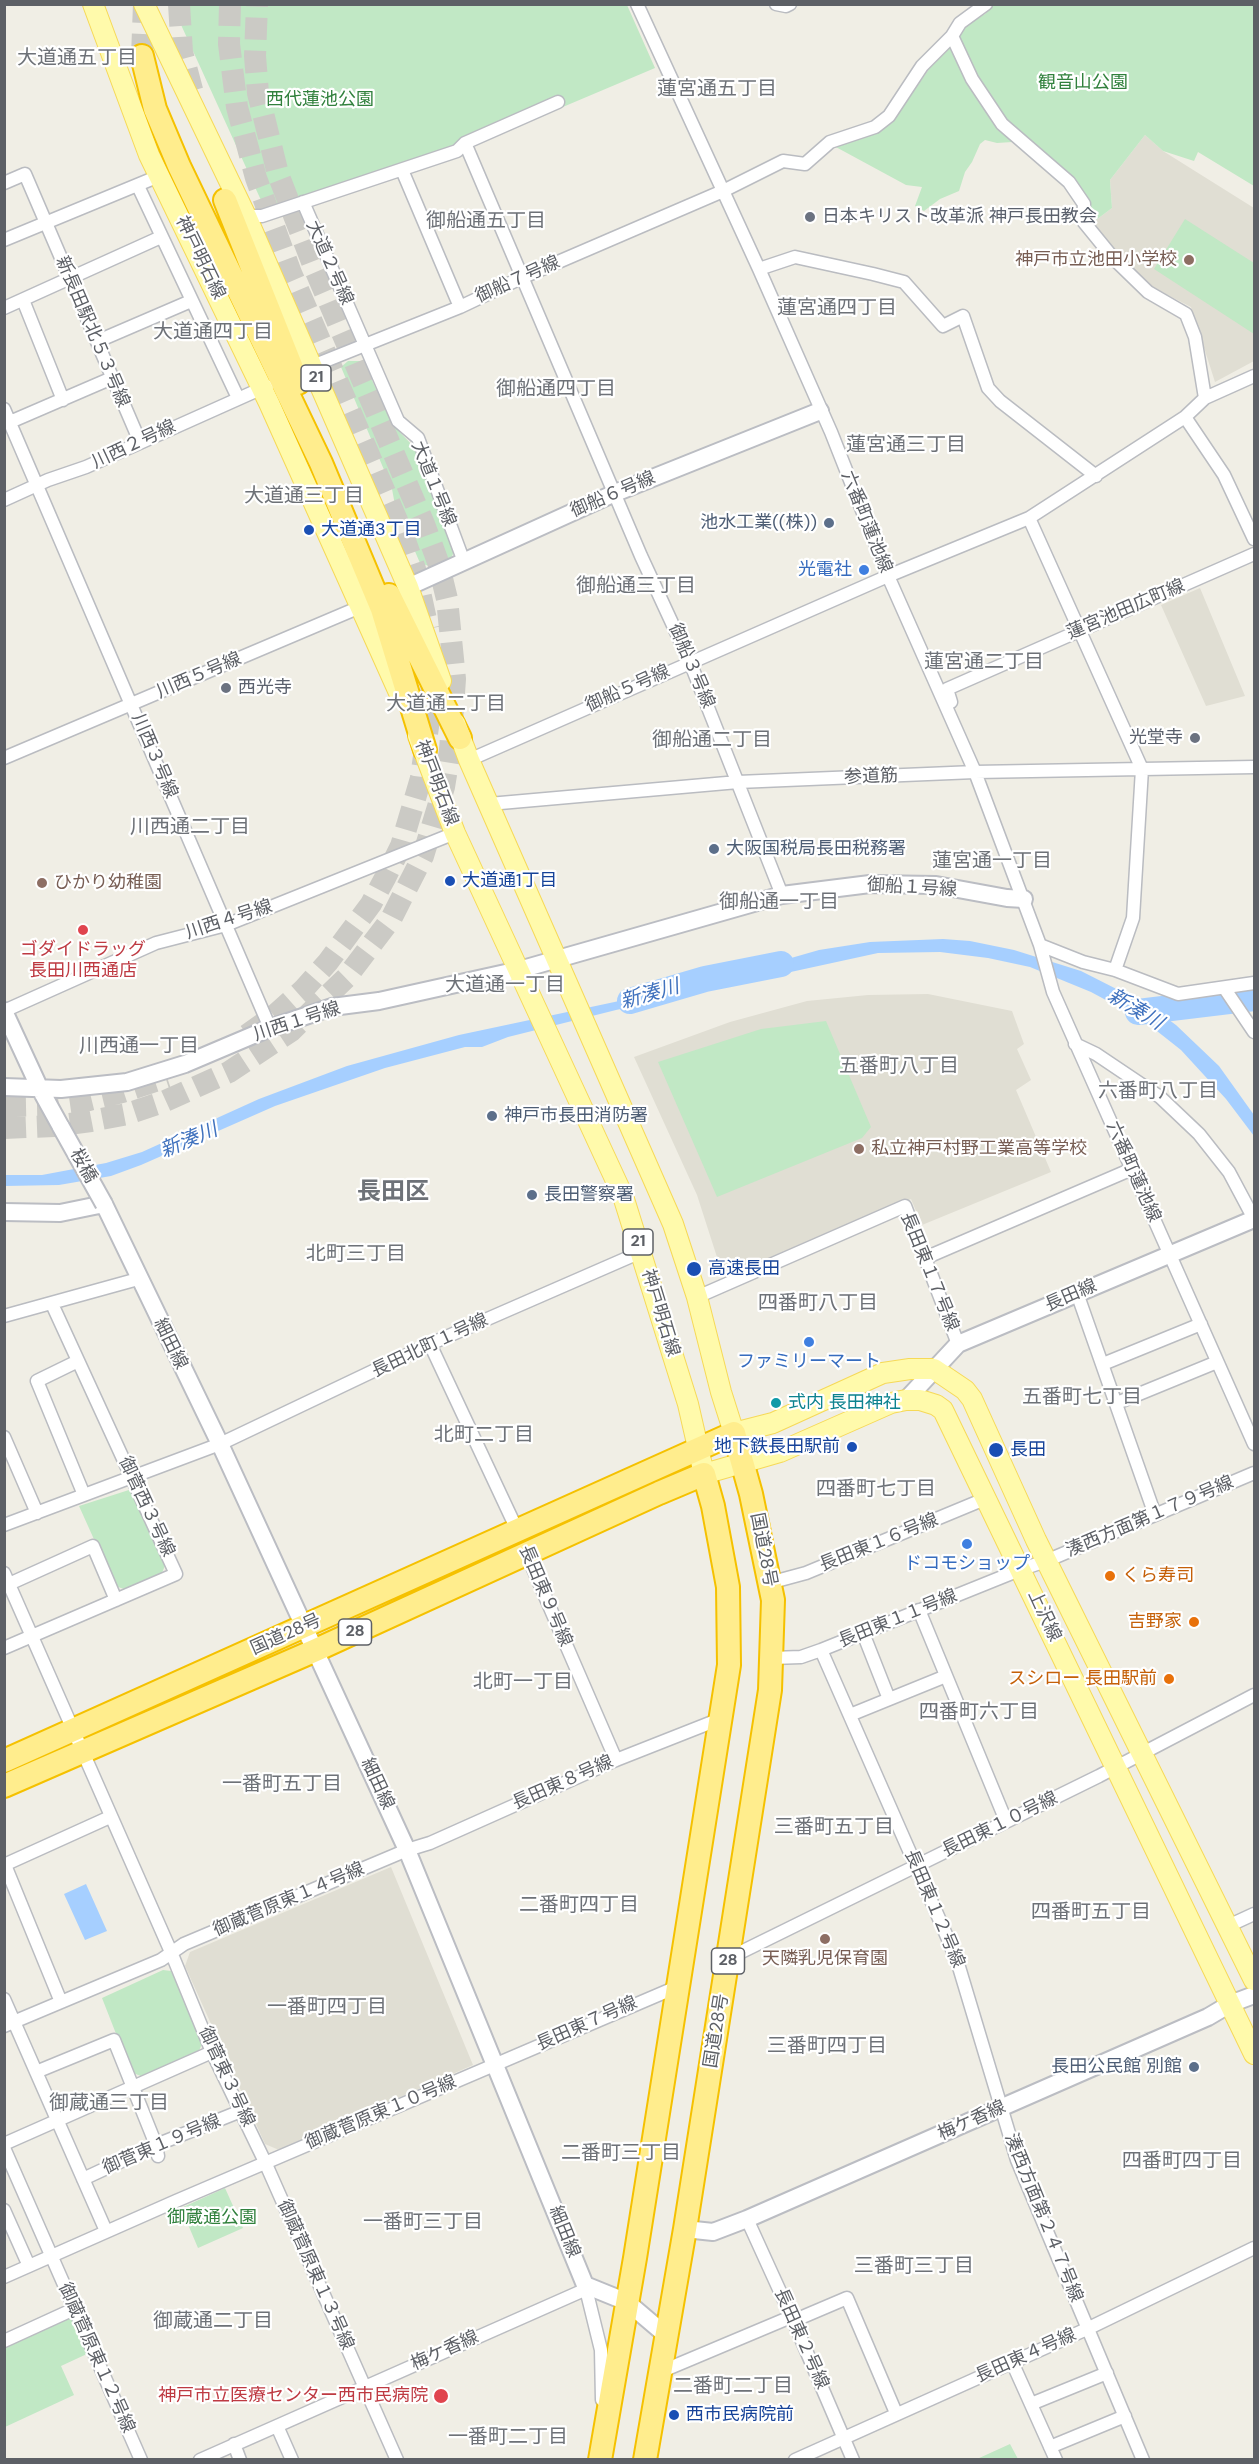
<!DOCTYPE html>
<meta charset="utf-8">
<style>
body{margin:0}
#map{position:relative;width:1259px;height:2464px;overflow:hidden;background:#f0eee5;font-family:"DM Sans",sans-serif}
canvas{display:block}
.frame{position:absolute;inset:0;border:6px solid #5d6066;pointer-events:none}
</style>
<div id="map">
<canvas width="1259" height="2464"></canvas>
<div class="frame"></div>
</div>
<script>
const ctx = document.querySelector('canvas').getContext('2d');
ctx.lineJoin = 'round';
function fill(path, color) {
  ctx.fillStyle = color;
  ctx.fill(path, 'evenodd');
}
function poly(rows) {
  const path = new Path2D();
  for (const r of rows) {
    path.moveTo(r[0], r[1]);
    for (let i = 2; i < r.length; i += 2) path.lineTo(r[i], r[i + 1]);
  }
  return path;
}
function stroke(path, color, width, dash) {
  ctx.strokeStyle = color;
  ctx.lineWidth = width;
  ctx.lineCap = dash ? 'butt' : 'round';
  ctx.setLineDash(dash || []);
  ctx.stroke(path);
}
function write(font, color, halo, rows, align = 'center') {
  ctx.font = font + ' "DM Sans","Noto Sans JP",sans-serif';
  ctx.lineWidth = 4.5;
  ctx.setLineDash([]);
  ctx.textBaseline = 'middle';
  ctx.strokeStyle = halo;
  ctx.fillStyle = color;
  for (const [text, x, y, turn = 0] of rows) {
    ctx.save();
    ctx.translate(x, y);
    ctx.rotate((+turn || 0) * Math.PI / 180);
    ctx.textAlign = isNaN(turn) ? turn : align;
    if (halo) ctx.strokeText(text, 0, 0);
    ctx.fillText(text, 0, 0);
    ctx.restore();
  }
}
const education = poly([
 [1145,135,1163,151,1254,208,1254,361,1215,382,1191,307,1148,285,1098,235,1092,223,1112,208,1110,180],
 [1200,588,1245,696,1206,706,1161,605],
 [928,994,1012,1011,1024,1044,1017,1049,1031,1080,1016,1090,1051,1172,922,1225,911,1199,725,1282,697,1195,634,1057,730,1022,807,1001,868,995],
 [391,1867,473,2065,279,2150,265,2144,185,1966,190,1952]
]);
const green = poly([
 [172,5,627,5,655,68,473,145,460,157,311,204,307,195,265,209],
 [994,5,1254,5,1254,186,1198,152,1194,161,1163,151,1145,135,1110,180,1112,208,1092,223,1087,216,1090,203,1070,177,1028,141,997,143,985,140,980,144,972,162,965,172,959,191,940,199,924,211,915,206,922,187,906,185,834,146,875,131,892,123,929,69,959,39,962,28,985,14],
 [1185,219,1254,263,1254,334,1154,269],
 [348,361,361,361,366,367,392,424,415,448,455,550,451,558,432,567,420,563,395,505,392,489,341,367],
 [826,1021,871,1127,862,1138,717,1197,658,1062,761,1029],
 [132,1489,166,1563,162,1573,124,1589,115,1586,79,1506],
 [163,1970,171,1971,203,2041,199,2051,143,2077,131,2072,102,1998],
 [225,2188,243,2228,198,2248,181,2208],
 [71,2315,89,2353,61,2366,74,2395,5,2427,4,2346],
 [1010,2444,1018,2459,977,2459]
]);
const water = poly([
 [943,939,970,941,1014,950,1081,971,1148,1005,1176,1025,1219,1066,1254,1115,1254,1136,1226,1099,1181,1050,1143,1020,1091,992,1030,967,988,958,940,952,878,953,616,1010,508,1037,482,1047,465,1047,385,1068,275,1106,141,1165,111,1176,59,1185,5,1186,5,1175,42,1175,106,1163,142,1152,259,1099,347,1066,459,1035,704,983,819,950,870,942],
 [86,1884,107,1931,85,1940,64,1894]
]);
const river = poly([
 [630,1001,705,979,781,964],
 [1138,1012,1254,998]
]);
const highwayTunnel = poly([
 [179,4,182,52,194,97],
 [230,4,229,44,237,107,256,178,291,273,402,532,415,569,428,629],
 [142,56,144,4],
 [247,1035,275,1015,303,990,328,962,371,904,385,878,401,846,421,778,431,705,432,677],
 [4,1106,54,1105,89,1100,122,1092,167,1077],
 [4,1128,54,1126,91,1121,127,1114,163,1102,229,1072,291,1031,346,978,391,919,423,856,444,787,450,750,455,679,447,599,438,562,424,524,314,267,278,174,258,93,255,56,257,4]
]);
const street = poly([
 [637,4,759,269,831,432,888,576,975,772,1040,945,1053,992,1254,1444],
 [776,4,786,6,790,4],
 [952,36,972,79,1002,124,1069,182,1084,204,1083,221,1114,259,1148,292,1186,314,1195,337,1205,398,1254,376],
 [465,143,641,556,690,662,782,895],
 [402,170,460,307],
 [4,183,25,174,140,442],
 [138,186,238,398],
 [303,202,398,421,418,438,464,562],
 [246,216,262,216,457,151,465,143,558,102],
 [4,240,159,176],
 [759,269,795,257,873,274,904,282,943,326,963,316,988,388,1000,401,1096,476],
 [23,300,63,400],
 [4,308,161,237],
 [98,341,191,301],
 [305,369,460,307,521,278,723,191,783,161,805,164,830,142,875,127,889,116,922,66,952,36,960,23,986,4],
 [4,409,270,1028],
 [1185,417,1224,475,1254,539],
 [10,422,112,378],
 [4,500,48,480,86,467,267,386],
 [1029,518,1142,769,1133,918,1115,970],
 [951,702,947,689,1254,554],
 [4,758,360,607],
 [469,760,888,576,1029,518,1185,417,1205,398],
 [489,804,738,782,975,772,1254,767],
 [1040,945,1083,962,1115,970,1178,994,1254,983],
 [1225,989,1254,1032],
 [4,1011,156,943,226,925,455,833],
 [1075,1044,1096,1054,1160,1097,1199,1134,1229,1172,1254,1219],
 [925,1258,1132,1169],
 [1077,1293,1155,1515],
 [697,1297,905,1206,958,1344],
 [4,1316,138,1279],
 [430,1344,519,1534],
 [78,1361,37,1381,84,1495],
 [1103,1364,1201,1324],
 [1117,1403,1217,1362],
 [4,1437,37,1513],
 [4,1525,220,1444,430,1344,641,1252],
 [525,1550,616,1760],
 [4,1573,171,1952,212,2052,265,2162,397,2460],
 [769,1583,806,1573,987,1498],
 [9,1584,93,1546,116,1600],
 [919,1610,1006,1821],
 [863,1633,889,1699],
 [4,1648,176,1574,52,1304],
 [821,1650,948,1939,959,1967,1017,2160,1143,2460],
 [772,1658,801,1657,821,1650,1022,1569,1046,1561,1254,1473],
 [850,1715,946,1676],
 [4,1865,110,1817],
 [5,1865,61,2002],
 [1228,1926,1254,1914],
 [729,1958,1099,1776,1254,1695],
 [4,1999,106,2231],
 [4,2026,161,1960,184,1944,407,1850,430,1843,616,1760,720,1719],
 [36,2072,114,2040,156,2145,158,2156],
 [4,2144,212,2052],
 [4,2148,141,2460],
 [83,2179,156,2145,241,2111],
 [4,2210,29,2266],
 [747,2219,793,2320,853,2460],
 [4,2277,176,2201,679,1986],
 [585,2285,601,2350,602,2400],
 [4,2341,74,2309],
 [1012,2362,1056,2460],
 [660,2372,786,2319,800,2318,847,2298,896,2413],
 [1031,2404,1107,2373],
 [277,2426,292,2460],
 [234,2444,240,2460],
 [1050,2447,1125,2416],
 [200,2460,591,2287],
 [795,2460,1089,2328,1254,2248]
]);
const secondary = poly([
 [408,587,615,493,820,411],
 [4,1011,40,1089,61,1127],
 [4,1087,61,1089,127,1082,185,1064,270,1028,332,1007,379,1001,519,970,782,895,870,884,936,885,1007,898,1024,899],
 [4,1212,60,1213,104,1204,220,1444,407,1850,585,2285,627,2302,667,2336],
 [906,1400,958,1344,1254,1219],
 [685,2229,713,2232,747,2219,1208,2017,1230,2004,1254,1995]
]);
const primary = poly([
 [93,4,149,155,269,403,400,695],
 [144,4,246,216,408,587,441,681],
 [455,723,469,760,673,1224,697,1297,721,1392,734,1433,773,1423,883,1373,910,1369,934,1369,965,1390,972,1399,1036,1540,1254,1980],
 [418,736,455,833,623,1196,688,1404,704,1474,780,1452,891,1403,906,1400,920,1400,936,1405,943,1410,1254,2054]
]);
const highway = poly([
 [142,56,155,109,179,166,321,463,382,609,425,750],
 [225,200,298,383],
 [389,595,460,738],
 [4,1761,734,1433,751,1494,773,1600,770,1690,685,2229,645,2460],
 [4,1786,316,1650,659,1493,704,1474,713,1506,728,1587,729,1665,635,2258,600,2460]
]);
const secondaryBridge = poly([
 [61,1127,104,1204]
]);
const markers = [
 [810,217,6,"#6b7280"],
 [1189,260,6,"#8d6e63"],
 [829,523,6,"#5c6f8a"],
 [309,530,6,"#1a4fb4"],
 [864,570,6,"#3f7fe0"],
 [226,688,6,"#6b7280"],
 [1195,738,6,"#6b7280"],
 [714,849,6,"#5c6f8a"],
 [450,881,6,"#1a4fb4"],
 [42,883,6,"#8d6e63"],
 [83,930,6,"#e0444e"],
 [492,1116,6,"#5c6f8a"],
 [859,1149,6,"#8d6e63"],
 [532,1195,6,"#5c6f8a"],
 [694,1269,8,"#1a4fb4"],
 [809,1342,6,"#3f7fe0"],
 [776,1403,6,"#0f9aa8"],
 [852,1447,6,"#1a4fb4"],
 [996,1450,8,"#1a4fb4"],
 [967,1544,6,"#3f7fe0"],
 [1110,1576,6,"#e8710a"],
 [1194,1622,6,"#e8710a"],
 [1169,1679,6,"#e8710a"],
 [825,1939,6,"#8d6e63"],
 [1194,2067,6,"#5c6f8a"],
 [441,2396,8,"#e0444e"],
 [674,2415,6,"#1a4fb4"]
];
const shields = [
 [316,378,30],
 [638,1242,30],
 [355,1632,33],
 [728,1961,33]
];
const shieldNames = [
 ["21",316,378],
 ["21",638,1242],
 ["28",355,1632],
 ["28",728,1961]
];
const parkNames = [
 ["観音山公園",1083,83],
 ["西代蓮池公園",320,100],
 ["御蔵通公園",212,2218]
];
const worshipNames = [
 ["日本キリスト改革派 神戸長田教会",822,217],
 ["西光寺",238,688],
 ["光堂寺",1183,738,"right"]
];
const streetNames = [
 ["神戸明石線",200,258,64],
 ["大道２号線",329,263,66],
 ["御船７号線",518,280,-24],
 ["新長田駅北５３号線",92,332,67],
 ["川西２号線",134,445,-25],
 ["大道１号線",433,484,68],
 ["御船６号線",613,495,-23],
 ["六番町蓮池線",866,522,68],
 ["蓮宮池田広町線",1126,610,-23],
 ["御船３号線",691,666,67],
 ["川西５号線",199,676,-23],
 ["御船５号線",628,689,-24],
 ["川西３号線",154,756,67],
 ["参道筋",871,777,-2],
 ["神戸明石線",436,783,69],
 ["御船１号線",912,888,3],
 ["川西４号線",229,920,-18],
 ["川西１号線",297,1022,-18],
 ["桜橋",83,1166,61],
 ["六番町蓮池線",1133,1172,66],
 ["長田東１７号線",929,1272,68],
 ["長田線",1071,1296,-23],
 ["神戸明石線",660,1313,73],
 ["細田線",170,1344,64],
 ["長田北町１号線",430,1346,-25],
 ["御菅西３号線",146,1507,65],
 ["湊西方面第１７９号線",1150,1517,-23],
 ["長田東１６号線",879,1543,-22],
 ["国道28号",763,1550,79],
 ["長田東９号線",545,1596,67],
 ["上沢線",1044,1616,65],
 ["長田東１１号線",898,1619,-22],
 ["国道28号",286,1635,-24],
 ["長田東８号線",563,1783,-24],
 ["細田線",377,1784,65],
 ["長田東１０号線",1000,1825,-26],
 ["御蔵菅原東１４号線",289,1900,-23],
 ["長田東１２号線",934,1909,67],
 ["長田東７号線",587,2024,-24],
 ["国道28号",717,2031,-81],
 ["御菅東３号線",226,2077,65],
 ["御蔵菅原東１０号線",381,2113,-23],
 ["梅ケ香線",972,2121,-24],
 ["御菅東１９号線",162,2145,-23],
 ["湊西方面第２４７号線",1043,2218,68],
 ["細田線",564,2232,68],
 ["御蔵菅原東１３号線",315,2275,66],
 ["長田東２号線",801,2339,66],
 ["梅ケ香線",445,2351,-24],
 ["長田東４号線",1026,2356,-24],
 ["御蔵菅原東１２号線",96,2358,66]
];
const educationNames = [
 ["神戸市立池田小学校",1177,260,"right"],
 ["ひかり幼稚園",54,883],
 ["私立神戸村野工業高等学校",871,1149],
 ["天隣乳児保育園",825,1959,"center"]
];
const serviceNames = [
 ["池水工業((株))",817,523,"right"],
 ["大阪国税局長田税務署",726,849],
 ["神戸市長田消防署",504,1116],
 ["長田警察署",544,1195],
 ["長田公民館 別館",1182,2067,"right"]
];
const transitNames = [
 ["大道通3丁目",321,530],
 ["大道通1丁目",462,881],
 ["高速長田",708,1269],
 ["地下鉄長田駅前",840,1447,"right"],
 ["長田",1010,1450],
 ["西市民病院前",686,2415]
];
const shopNames = [
 ["光電社",852,570,"right"],
 ["ファミリーマート",809,1362],
 ["ドコモショップ",967,1564]
];
const healthNames = [
 ["ゴダイドラッグ",83,950],
 ["長田川西通店",83,971],
 ["神戸市立医療センター西市民病院",428,2396,"right"]
];
const cultureNames = [
 ["式内 長田神社",788,1403]
];
const foodNames = [
 ["くら寿司",1122,1576,"left"],
 ["吉野家",1182,1622],
 ["スシロー 長田駅前",1157,1679]
];
const neighbourhoodNames = [
 ["大道通五丁目",77,59],
 ["蓮宮通五丁目",717,90],
 ["御船通五丁目",486,222],
 ["蓮宮通四丁目",837,309],
 ["大道通四丁目",213,333],
 ["御船通四丁目",556,390],
 ["蓮宮通三丁目",906,446],
 ["大道通三丁目",304,497],
 ["御船通三丁目",636,587],
 ["蓮宮通二丁目",984,663],
 ["大道通二丁目",446,705],
 ["御船通二丁目",712,741],
 ["川西通二丁目",190,828],
 ["蓮宮通一丁目",992,862],
 ["御船通一丁目",779,903],
 ["大道通一丁目",505,986],
 ["川西通一丁目",139,1047],
 ["五番町八丁目",899,1067],
 ["六番町八丁目",1158,1092],
 ["北町三丁目",356,1255],
 ["四番町八丁目",818,1304],
 ["五番町七丁目",1082,1398],
 ["北町二丁目",484,1436],
 ["四番町七丁目",876,1490],
 ["北町一丁目",523,1683],
 ["四番町六丁目",979,1713],
 ["一番町五丁目",282,1785],
 ["三番町五丁目",834,1828],
 ["二番町四丁目",579,1906],
 ["四番町五丁目",1091,1913],
 ["一番町四丁目",327,2008],
 ["三番町四丁目",827,2047],
 ["御蔵通三丁目",109,2104],
 ["二番町三丁目",621,2154],
 ["四番町四丁目",1182,2162],
 ["一番町三丁目",423,2223],
 ["三番町三丁目",914,2267],
 ["御蔵通二丁目",213,2322],
 ["二番町二丁目",733,2387],
 ["一番町二丁目",508,2438]
];
const waterNames = [
 ["新湊川",650,995,-16],
 ["新湊川",1135,1010,31],
 ["新湊川",189,1141,-23]
];
const districtNames = [
 ["長田区",393,1193]
];
fill(education, '#e0ded3');
fill(green, '#c1e8c5');
fill(water, '#a6cfff');
stroke(river, '#a6cfff', 26);
stroke(highwayTunnel, '#cbcac5', 22, [22, 11]);
stroke(street, '#babcc1', 15);
stroke(secondary, '#bbbdc3', 20);
stroke(primary, '#f6d958', 22);
stroke(highway, '#f5c100', 26);
stroke(street, '#fff', 12);
stroke(secondary, '#fff', 16);
stroke(primary, '#fffaab', 20);
stroke(highway, '#ffed8d', 22);
stroke(secondaryBridge, '#bbbdc3', 20, []);
stroke(secondaryBridge, '#fff', 16);
for (const [x, y, r, color] of markers) {
  const dot = new Path2D();
  dot.arc(x, y, r, 0, 2 * Math.PI);
  ctx.fillStyle = color;
  ctx.fill(dot);
  stroke(dot, '#fff', 2);
}
for (const [x, y, w] of shields) {
  const box = new Path2D();
  box.roundRect(x - w / 2, y - 13, w, 26, 4.5);
  ctx.fillStyle = '#fff';
  ctx.fill(box);
  stroke(box, '#5d6066', 1.5);
}
write('bold 16px', '#5d6066', null, shieldNames);
write('18px', '#31813d', '#fff', parkNames);
write('18px', '#5b616d', '#fff', worshipNames, 'left');
write('18px', '#5d6066', '#fff', streetNames);
write('18px', '#785e54', '#fff', educationNames, 'left');
write('18px', '#4e5e75', '#fff', serviceNames, 'left');
write('18px', '#164399', '#fff', transitNames, 'left');
write('18px', '#366cbe', '#fff', shopNames);
write('18px', '#be3a42', '#fff', healthNames);
write('18px', '#0d838f', '#fff', cultureNames, 'left');
write('18px', '#c56008', '#fff', foodNames, 'right');
write('20px', '#6e7278', '#fff', neighbourhoodNames);
write('italic 20px', '#4072be', '#fff', waterNames);
write('bold 24px', '#6e7278', '#fff', districtNames);
</script>
